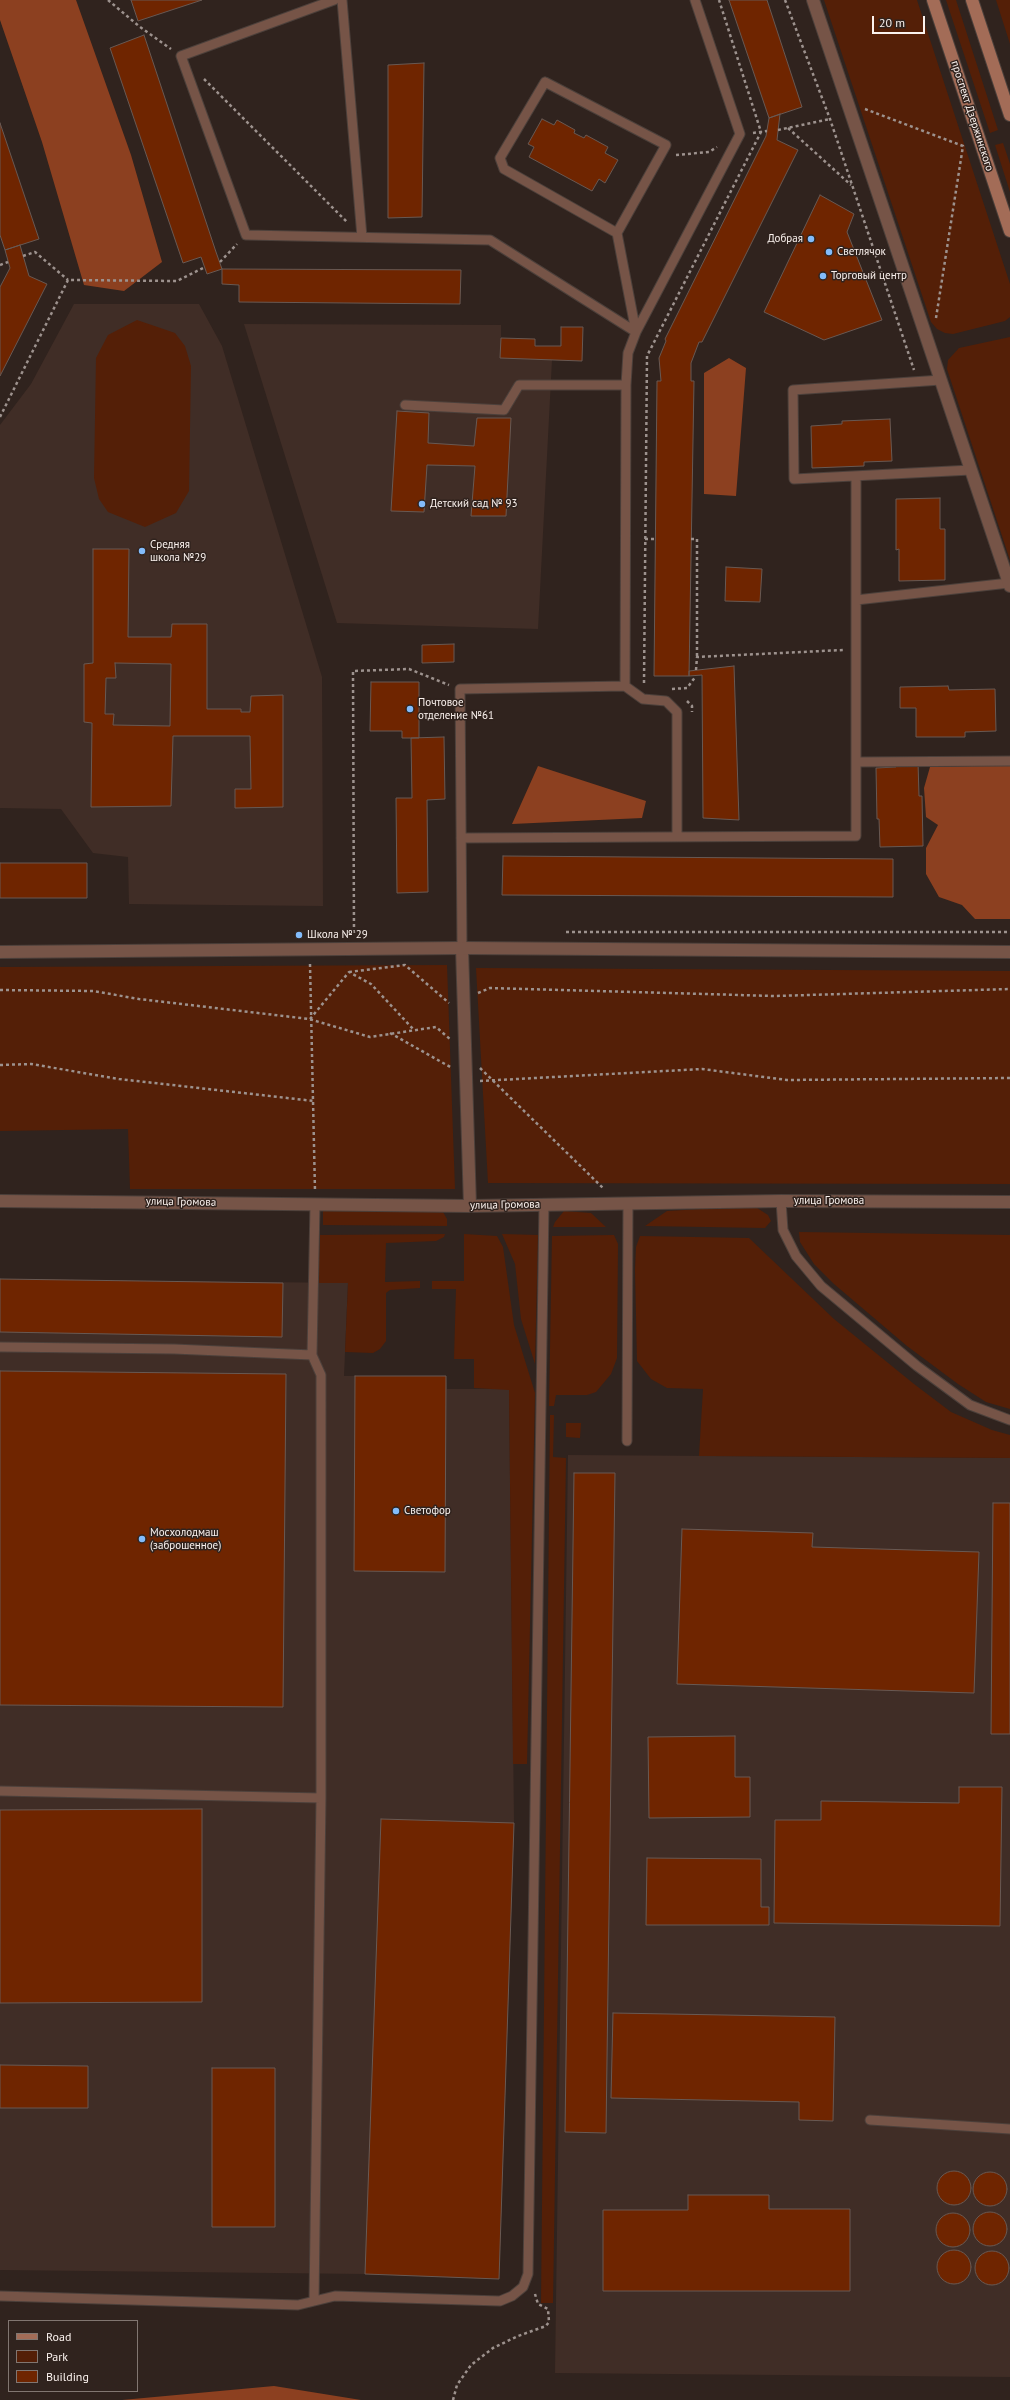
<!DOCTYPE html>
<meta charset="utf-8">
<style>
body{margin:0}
#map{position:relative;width:1010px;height:2400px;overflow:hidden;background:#30231e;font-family:"PT Sans",sans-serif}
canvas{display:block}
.legend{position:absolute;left:8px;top:2320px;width:130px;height:72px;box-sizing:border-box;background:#30231e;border:1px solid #817671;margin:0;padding:5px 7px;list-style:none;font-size:12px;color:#fbf2ee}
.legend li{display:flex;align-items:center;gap:8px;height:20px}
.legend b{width:20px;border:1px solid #817671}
.scale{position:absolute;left:872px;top:16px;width:53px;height:18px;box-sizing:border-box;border:2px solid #fbf2ee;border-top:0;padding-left:5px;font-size:12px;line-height:14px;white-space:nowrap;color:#fbf2ee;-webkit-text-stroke:3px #30231e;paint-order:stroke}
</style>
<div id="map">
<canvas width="1010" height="2400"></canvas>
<ul class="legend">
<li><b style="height:5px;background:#a36c57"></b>Road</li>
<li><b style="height:11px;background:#541f07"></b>Park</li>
<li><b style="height:11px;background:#6f2500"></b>Building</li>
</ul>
<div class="scale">20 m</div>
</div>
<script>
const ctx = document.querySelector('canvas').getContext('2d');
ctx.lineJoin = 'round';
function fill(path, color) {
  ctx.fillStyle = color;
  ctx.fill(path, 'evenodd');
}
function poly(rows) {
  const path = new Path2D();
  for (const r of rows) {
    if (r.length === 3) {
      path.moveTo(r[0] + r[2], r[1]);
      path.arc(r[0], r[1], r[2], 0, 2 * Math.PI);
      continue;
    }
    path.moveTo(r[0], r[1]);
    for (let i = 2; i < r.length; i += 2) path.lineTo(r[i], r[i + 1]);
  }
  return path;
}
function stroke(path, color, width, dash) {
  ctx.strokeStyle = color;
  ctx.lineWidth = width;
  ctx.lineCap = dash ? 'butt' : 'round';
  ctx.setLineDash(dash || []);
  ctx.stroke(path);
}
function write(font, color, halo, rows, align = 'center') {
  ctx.font = font + ' "PT Sans",sans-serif';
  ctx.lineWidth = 3;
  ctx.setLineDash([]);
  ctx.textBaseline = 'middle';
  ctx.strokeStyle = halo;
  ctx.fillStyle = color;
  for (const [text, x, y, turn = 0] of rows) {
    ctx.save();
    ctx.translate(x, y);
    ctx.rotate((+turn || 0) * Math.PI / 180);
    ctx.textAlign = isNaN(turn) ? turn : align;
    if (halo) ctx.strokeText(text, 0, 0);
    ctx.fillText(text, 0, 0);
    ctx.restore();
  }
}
const built = poly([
 [74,304,199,304,222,346,322,677,323,906,129,904,128,857,93,853,61,809,0,808,0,425,31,384],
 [244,324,501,325,501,338,535,339,535,346,560,346,561,327,583,327,582,361,552,360,538,629,337,623],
 [0,1279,348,1283,344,1376,446,1376,447,1389,509,1389,514,1823,499,2279,365,2274,0,2270],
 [568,1455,1010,1458,1010,2377,555,2373]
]);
const green = poly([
 [824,0,917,0,1010,284,1010,317,1005,321,953,334,945,333,937,329,931,322],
 [946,0,956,0,998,130,990,133],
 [996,0,1010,0,1010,44],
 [1003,143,1010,164,1010,192,995,145],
 [137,320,175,333,185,346,191,366,189,491,176,513,145,527,108,512,99,499,94,478,96,358,108,335],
 [1010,337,1010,560,947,369,948,360,959,348],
 [447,965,455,1189,130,1189,128,1129,0,1131,0,967],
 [476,968,1010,971,1010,1184,488,1183],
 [754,1206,768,1215,771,1221,765,1228,645,1226,667,1211],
 [323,1208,436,1209,443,1212,447,1219,447,1226,323,1225],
 [564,1211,591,1213,606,1227,553,1227,555,1222],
 [799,1232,1010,1235,1010,1409,986,1402,958,1384,907,1346,834,1284,814,1264,800,1242],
 [445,1234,444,1237,436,1241,386,1243,385,1282,420,1281,420,1288,390,1290,386,1293,386,1341,380,1349,373,1353,345,1352,348,1283,318,1283,320,1235],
 [464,1234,497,1236,503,1247,514,1325,535,1393,527,1764,513,1764,509,1390,474,1388,474,1359,454,1359,456,1289,432,1289,432,1281,464,1281],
 [502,1234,538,1235,535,1364,521,1319,515,1264],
 [614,1235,618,1244,617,1358,611,1374,596,1392,587,1395,556,1395,554,1406,549,1406,552,1236],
 [640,1236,749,1238,834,1319,914,1384,951,1412,992,1430,1010,1435,1010,1458,699,1456,703,1389,667,1388,651,1379,637,1361,635,1270,636,1247],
 [550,1415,554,1415,553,1457,566,1458,553,2303,541,2303],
 [566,1423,581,1423,580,1438,566,1437]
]);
const forest = poly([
 [0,0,76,0,131,155,162,262,124,291,84,285,42,142,0,20],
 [729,358,746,368,736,496,704,494,704,373],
 [1010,765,1010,919,975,919,962,905,939,897,926,874,926,848,938,825,926,817,924,788,930,767],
 [538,766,646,801,642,818,512,824],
 [274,2386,361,2400,122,2400]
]);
const building = poly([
 [131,0,202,0,138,21,131,0],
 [729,0,767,0,802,107,769,118,729,0],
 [144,35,216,252,222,269,207,274,201,257,183,263,110,48,144,35],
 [424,63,422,217,388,218,388,65,424,63],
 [780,114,777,140,798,150,702,342,699,342,691,363,691,381,694,381,689,676,654,676,657,381,661,381,659,358,666,341,665,339,766,136,769,118,780,114],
 [542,119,554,125,557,120,575,130,574,133,584,138,586,135,608,147,605,153,618,160,605,183,599,179,592,191,529,157,534,147,528,144,542,119],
 [0,123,39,239,5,250,0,235,0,123],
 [820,195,854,214,847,232,882,320,824,340,764,312,820,195],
 [20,245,29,276,47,284,0,376,0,287,10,268,5,250,20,245],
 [222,269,461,270,460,304,239,302,239,285,222,284,222,269],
 [561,327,583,327,582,361,500,358,501,338,535,339,535,346,561,346,561,327],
 [397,411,429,413,428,443,474,446,477,418,511,418,506,516,471,516,475,466,427,465,424,512,391,511,397,411],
 [890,419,892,461,864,462,864,466,812,468,811,426,842,424,842,421,890,419],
 [940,498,940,529,945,529,945,580,899,581,899,549,896,550,896,499,940,498],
 [93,549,129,549,128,637,171,637,172,624,207,624,207,709,241,709,241,712,250,712,251,696,283,695,283,807,235,808,235,789,251,789,250,736,173,736,171,806,91,807,92,723,84,722,84,664,93,663,93,549],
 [115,663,171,664,170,726,113,725,114,714,105,714,106,678,116,678,115,663],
 [726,567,762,569,760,602,725,601,726,567],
 [454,644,454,662,422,663,422,645,454,644],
 [734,666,739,820,703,818,702,675,689,676,689,671,734,666],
 [371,682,419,682,419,738,402,738,402,731,370,731,371,682],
 [948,686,949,690,995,689,996,731,965,732,965,737,916,737,916,708,900,708,900,687,948,686],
 [444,737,445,799,427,800,428,892,397,893,396,798,412,798,411,738,444,737],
 [896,762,918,762,919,796,922,796,923,846,880,847,879,819,877,819,876,768,896,767,896,762],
 [503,856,893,859,893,897,502,895,503,856],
 [0,863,87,863,87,898,0,898,0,863],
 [0,1279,283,1283,282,1337,0,1332,0,1279],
 [0,1371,286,1374,283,1707,0,1705,0,1371],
 [355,1376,446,1376,445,1572,354,1571,355,1376],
 [574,1473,615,1473,606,2133,565,2132,574,1473],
 [993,1503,1010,1503,1010,1734,991,1734,993,1503],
 [682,1529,813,1533,812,1547,979,1552,974,1693,677,1684,682,1529],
 [735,1736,735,1777,750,1777,750,1817,649,1818,648,1737,735,1736],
 [959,1787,1002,1787,1000,1926,774,1923,775,1820,821,1820,821,1801,959,1803,959,1787],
 [202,1809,202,2002,0,2003,0,1810,202,1809],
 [381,1819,514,1823,499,2279,365,2274,381,1819],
 [647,1858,761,1859,761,1907,769,1907,769,1925,646,1925,647,1858],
 [613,2013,835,2017,833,2121,799,2120,799,2102,611,2098,613,2013],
 [0,2065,88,2066,88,2108,0,2108,0,2065],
 [212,2068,275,2068,275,2227,212,2227,212,2068],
 [954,2188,17],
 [990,2189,17],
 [688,2195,769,2195,769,2209,850,2209,850,2291,603,2291,603,2210,688,2210,688,2195],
 [990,2229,17],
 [953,2230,17],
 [954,2267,17],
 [992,2268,17]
]);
const path = poly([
 [108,0,140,27,171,49],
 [785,0,830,119,914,370],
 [204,79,348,223],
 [865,109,963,146,936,318],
 [788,128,851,185],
 [778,130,830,119],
 [753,133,767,131],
 [676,155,709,152,717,147],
 [23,256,35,252,68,280],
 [220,262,237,244],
 [0,265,8,262],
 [0,417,68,280,177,281,205,267],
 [645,539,655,539],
 [691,539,697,539,697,657],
 [696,670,697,657,843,650],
 [644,683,647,356,761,132,719,0],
 [672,689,687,688,696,676],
 [687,701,692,706,692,712],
 [566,932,1010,932],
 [354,933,353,671,409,669,449,685],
 [310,964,315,1191],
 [349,972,405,965,449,1003],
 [0,990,93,991,139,999,309,1019,370,1037,436,1027,451,1040],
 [478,993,490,988,775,996,1010,989],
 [310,1019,349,972,371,984,414,1030],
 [390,1033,452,1068],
 [0,1065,31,1064,119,1079,314,1101],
 [480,1068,604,1189],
 [480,1081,702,1069,787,1080,1010,1078],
 [453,2400,457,2385,471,2365,493,2348,518,2336,546,2326,549,2322,548,2309,538,2304,535,2294]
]);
const service = poly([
 [334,0,181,56,246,235,490,240,636,332],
 [342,0,362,237],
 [545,82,666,145,617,233,504,169,500,158,545,82],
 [617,233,636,332],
 [941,380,793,390,794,479,971,470],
 [405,405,504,410,519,385,626,385],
 [856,600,1009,583],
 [856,762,1010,761],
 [677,837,677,712,666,701,643,699,625,686,626,385,628,353,636,332,740,134,695,0],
 [461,838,856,836,856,476],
 [462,948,460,689,625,686],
 [781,1201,783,1230,796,1256,821,1286,917,1366,970,1405,1010,1420],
 [0,1347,174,1349,312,1355],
 [627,1441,628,1203],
 [0,1791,321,1798],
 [870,2120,1010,2129],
 [0,2296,298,2305,335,2296,500,2301,512,2296,523,2287,528,2274,544,1204],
 [314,2301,321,1798,321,1375,312,1355,315,1204]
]);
const minor = poly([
 [813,0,1010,586],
 [462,948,470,1206]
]);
const tertiary = poly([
 [0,952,462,948,1010,952],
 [0,1201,470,1206,781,1201,1010,1202]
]);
const secondary = poly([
 [933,0,1010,231],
 [972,0,1010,115]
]);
const markers = [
 [811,239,4,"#83bcfb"],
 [829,252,4,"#83bcfb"],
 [823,276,4,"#83bcfb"],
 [422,504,4,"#83bcfb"],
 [142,551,4,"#83bcfb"],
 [410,709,4,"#83bcfb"],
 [299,935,4,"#83bcfb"],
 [396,1511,4,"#83bcfb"],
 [142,1539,4,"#83bcfb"]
];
const streetNames = [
 ["проспект Дзержинского",972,116,72],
 ["улица Громова",829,1201],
 ["улица Громова",181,1202,1],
 ["улица Громова",505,1205,-1]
];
const poiNames = [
 ["Добрая",803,239,"right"],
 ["Светлячок",837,252],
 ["Торговый центр",831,276],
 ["Детский сад № 93",430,504],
 ["Средняя",150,545],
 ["школа №29",150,558],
 ["Почтовое",418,703],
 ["отделение №61",418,716],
 ["Школа № 29",307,935],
 ["Светофор",404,1511],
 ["Мосхолодмаш",150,1533],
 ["(заброшенное)",150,1546]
];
fill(built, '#402d26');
fill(green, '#541f07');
fill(forest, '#8c4020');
fill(building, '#6f2500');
stroke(building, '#685953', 1);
stroke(service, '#4c403b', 11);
stroke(minor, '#4c403b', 14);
stroke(tertiary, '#4c403b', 14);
stroke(secondary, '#4c403b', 14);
stroke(path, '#9d928e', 2.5, [3, 3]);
stroke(service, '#765447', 9);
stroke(minor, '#765447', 12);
stroke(tertiary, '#765447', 12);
stroke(secondary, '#a36c57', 12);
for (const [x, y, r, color] of markers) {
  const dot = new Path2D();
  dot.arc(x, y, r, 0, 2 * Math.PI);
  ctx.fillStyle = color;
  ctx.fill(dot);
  stroke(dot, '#30231e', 1.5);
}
write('11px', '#fbf2ee', '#30231e', streetNames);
write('11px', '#fbf2ee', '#30231e', poiNames, 'left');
</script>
